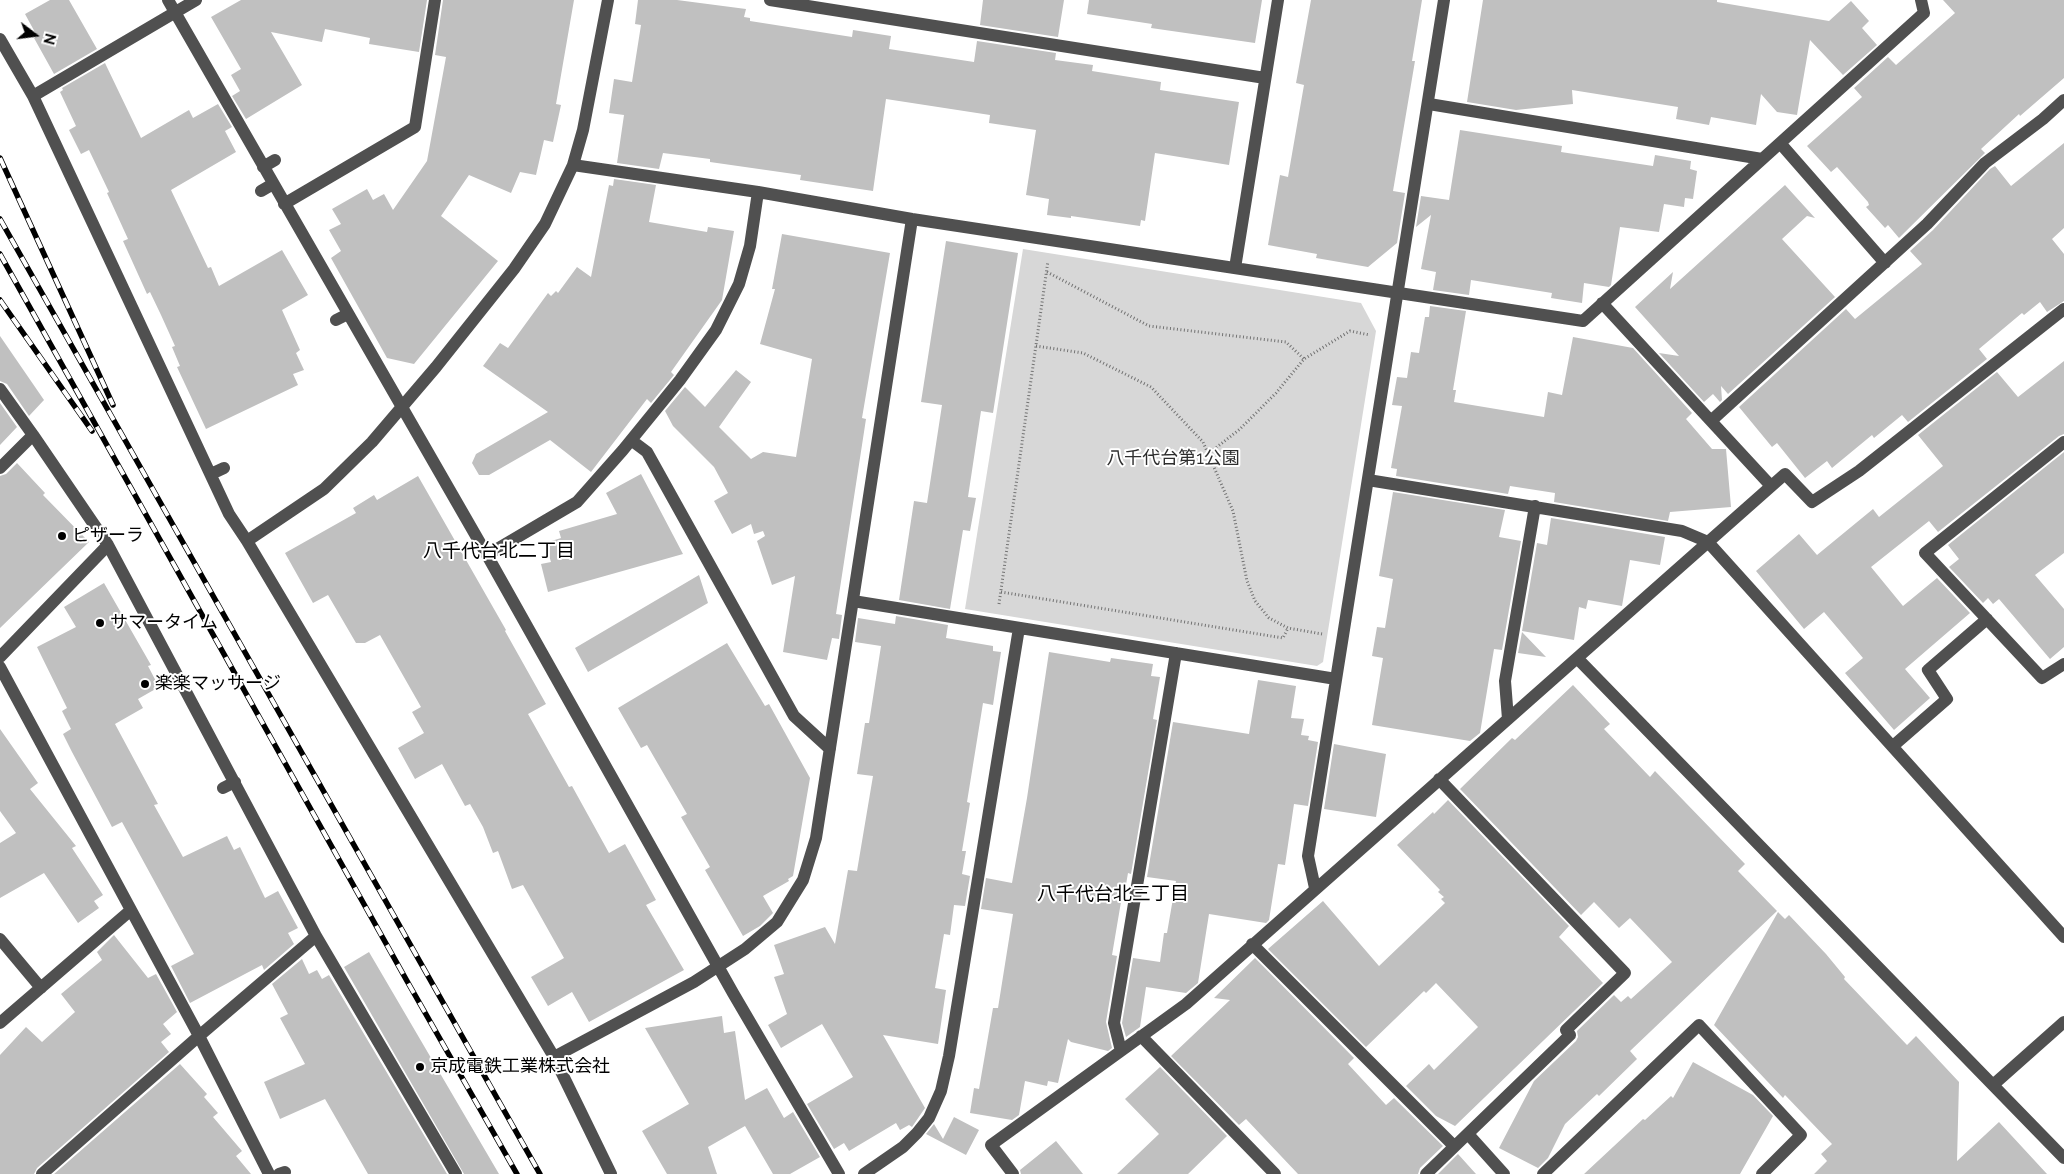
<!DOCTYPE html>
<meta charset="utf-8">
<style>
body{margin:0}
#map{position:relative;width:2064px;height:1174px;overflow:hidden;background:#fff;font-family:Raleway,sans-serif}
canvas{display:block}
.north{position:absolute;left:10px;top:10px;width:50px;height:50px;-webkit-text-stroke:4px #fff;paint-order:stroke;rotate:105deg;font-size:14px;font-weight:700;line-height:20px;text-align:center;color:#000}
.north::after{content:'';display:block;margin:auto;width:18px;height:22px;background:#000;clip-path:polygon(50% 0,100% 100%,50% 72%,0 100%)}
</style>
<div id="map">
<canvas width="2064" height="1174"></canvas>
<div class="north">N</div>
</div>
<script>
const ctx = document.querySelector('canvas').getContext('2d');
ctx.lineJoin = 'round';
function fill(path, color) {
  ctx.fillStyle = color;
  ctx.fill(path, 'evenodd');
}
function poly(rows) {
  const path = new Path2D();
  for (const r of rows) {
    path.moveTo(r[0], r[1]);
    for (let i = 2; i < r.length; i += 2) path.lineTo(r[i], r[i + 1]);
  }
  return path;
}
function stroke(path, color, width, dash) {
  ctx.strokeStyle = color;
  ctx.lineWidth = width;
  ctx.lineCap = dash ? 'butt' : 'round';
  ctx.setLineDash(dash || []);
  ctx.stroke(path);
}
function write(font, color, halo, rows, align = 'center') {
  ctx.font = font + ' Raleway,"Noto Sans JP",sans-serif';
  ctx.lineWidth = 4;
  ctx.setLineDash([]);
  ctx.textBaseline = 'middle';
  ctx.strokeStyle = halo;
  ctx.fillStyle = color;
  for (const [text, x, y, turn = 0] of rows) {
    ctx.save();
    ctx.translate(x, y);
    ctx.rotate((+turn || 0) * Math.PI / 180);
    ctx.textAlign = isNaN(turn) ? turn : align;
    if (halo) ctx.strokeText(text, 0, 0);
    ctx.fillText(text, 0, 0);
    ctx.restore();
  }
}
const green = poly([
 [1023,249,1361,303,1376,331,1323,662,1317,666,965,609]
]);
const building = poly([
 [50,0,69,0,97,49,54,74,34,38,37,36,25,14],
 [241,0,427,0,419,52,369,44,370,38,325,29,322,42,271,32,302,85,246,119,232,96,240,91,231,75,241,69,211,17],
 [443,0,574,0,556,104,561,105,553,142,544,140,536,175,520,172,511,193,469,175,441,216,498,261,414,364,387,358,331,258,341,251,329,230,341,224,332,209,367,189,373,200,384,194,393,210,427,161,446,57,435,55],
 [638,0,677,0,746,9,744,17,750,18,750,21,852,37,853,30,891,36,889,49,974,62,977,41,1056,53,1055,60,1093,65,1092,71,1161,82,1160,90,1239,102,1229,165,1155,153,1145,221,1141,220,1140,226,1071,216,1071,218,1047,215,1049,199,1026,195,1036,130,989,123,990,115,886,99,873,191,800,180,801,175,710,162,710,159,663,153,659,169,617,163,624,115,609,113,614,79,632,82,641,25,635,24],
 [983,0,1064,0,1058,37,980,25],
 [1089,0,1262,0,1255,43,1151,28,1152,24,1087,14],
 [1311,0,1422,0,1412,61,1415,61,1393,191,1405,193,1397,243,1368,267,1316,258,1317,254,1268,245,1280,175,1288,177,1304,85,1296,83],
 [1483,0,1717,0,1717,2,1829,21,1851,1,1869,21,1862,28,1877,45,1843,75,1810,40,1797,115,1777,112,1761,94,1756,125,1711,117,1709,125,1676,119,1678,107,1572,90,1573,104,1516,110,1467,102],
 [1943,0,2064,0,2064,78,2020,116,2019,114,1981,149,1985,153,1899,238,1888,225,1885,228,1866,207,1869,205,1868,202,1837,167,1831,172,1807,146,1862,97,1854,88,1888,57,1896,65,1955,13],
 [105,63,141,138,189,110,193,118,218,104,232,127,225,131,236,152,171,190,208,268,211,267,219,286,282,250,308,295,282,310,300,350,296,353,304,370,293,374,298,385,206,429,177,367,180,366,172,347,175,346,161,315,150,292,147,294,123,241,128,239,107,193,109,192,89,150,81,154,69,130,76,126,60,92,63,90,62,88],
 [1460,130,1562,146,1561,152,1653,166,1655,155,1691,161,1690,169,1697,171,1693,199,1685,198,1684,207,1664,204,1659,232,1620,227,1611,285,1609,287,1584,283,1582,303,1551,298,1552,293,1471,280,1469,295,1433,290,1436,272,1421,269,1431,215,1416,227,1421,196,1449,200],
 [2064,143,2064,228,2052,239,2064,254,2064,301,2047,312,2040,302,2024,315,2022,313,1979,349,1987,359,1908,422,1902,415,1874,438,1872,435,1832,468,1827,461,1805,478,1777,443,1772,447,1739,407,1846,309,1855,319,1922,264,1910,251,1933,230,1990,169,1995,166,2011,186],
 [614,179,656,185,649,222,707,232,708,227,734,231,722,300,671,372,674,375,651,403,647,399,591,472,550,440,489,475,479,475,472,463,476,454,548,412,483,366,500,343,508,348,548,293,551,296,556,291,558,293,577,267,591,277,609,185,613,186],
 [1785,185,1815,218,1807,216,1782,239,1835,297,1728,394,1721,386,1722,400,1720,402,1713,394,1704,402,1659,353,1679,356,1635,307,1673,272,1670,289],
 [782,234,890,253,862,418,866,419,836,614,842,615,839,639,832,638,827,660,783,652,795,576,772,585,757,541,765,536,763,531,754,534,751,524,732,534,714,501,728,493,714,467,673,426,665,411,685,387,705,407,736,370,751,382,719,427,751,459,763,452,796,457,812,359,760,344,775,289,772,289],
 [946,241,1018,253,993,413,981,411,968,497,976,498,970,531,963,530,950,609,899,600,914,501,927,503,942,405,921,402],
 [1430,306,1466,311,1453,390,1456,390,1454,402,1544,417,1548,392,1562,395,1573,337,1633,348,1692,413,1686,419,1712,449,1726,449,1731,507,1670,512,1668,521,1554,502,1555,493,1510,486,1508,494,1396,476,1397,469,1391,468,1402,406,1392,405,1397,377,1407,378,1411,352,1419,353,1425,317,1429,317],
 [0,336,44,400,29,416,7,384,0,381],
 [2064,361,2064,434,2059,436,1938,532,1929,521,1871,567,1903,606,1937,578,1970,613,1905,669,1930,698,1894,730,1845,673,1863,658,1824,612,1804,629,1756,571,1799,534,1817,555,1873,509,1879,517,1943,466,1918,435,1997,372,2018,397],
 [0,403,17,427,0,445],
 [2064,452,2064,553,2035,575,2064,609,2064,647,2050,659,1999,599,1993,604,1988,598,1983,603,1949,567,1959,559,1948,545],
 [17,463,45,493,43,495,89,542,0,628,0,476,6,474],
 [641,474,683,554,548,592,541,564,551,562,545,543,561,538,559,531,617,514,606,493],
 [418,476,506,630,505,631,546,704,528,714,569,787,572,786,609,853,625,844,656,900,646,905,684,970,589,1022,572,992,548,1006,531,977,564,958,523,885,512,889,498,851,493,853,483,827,470,804,465,806,442,764,415,779,398,748,424,733,412,712,421,707,380,635,365,643,356,643,328,595,313,603,285,553,356,513,353,508,374,495,377,500],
 [1393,492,1505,510,1499,537,1521,541,1502,650,1494,649,1480,733,1470,741,1372,725,1383,658,1372,656,1377,627,1385,628,1393,579,1379,576],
 [1551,518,1665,537,1660,565,1630,560,1622,606,1588,600,1586,609,1579,607,1574,640,1522,631,1537,543,1547,545],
 [699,575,708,603,588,672,575,648],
 [104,583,151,665,148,666,159,687,138,699,143,708,115,724,158,804,154,805,183,857,227,836,234,850,240,847,265,898,278,891,298,928,288,933,294,944,264,970,262,965,190,1003,171,966,194,954,122,822,112,827,72,752,63,734,71,729,62,711,67,708,37,647,76,627,64,607],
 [896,616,948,625,946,638,993,646,993,651,1001,652,993,705,983,703,967,802,970,803,962,851,966,851,962,874,970,876,965,906,954,905,950,935,944,934,935,988,946,990,938,1044,883,1035,925,1108,912,1127,909,1125,900,1130,896,1123,849,1151,844,1143,834,1149,807,1104,853,1077,822,1024,781,1048,768,1025,787,1014,774,977,784,974,774,945,825,927,835,944,848,870,857,871,873,776,857,774,865,723,869,723,881,646,855,642,858,618,895,624],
 [1522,632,1546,657,1518,653],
 [727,643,765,706,769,704,810,778,793,876,788,879,789,881,763,896,773,913,760,926,743,936,705,870,710,867,681,817,687,814,647,745,641,748,618,708],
 [1049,652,1110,662,1111,658,1153,664,1151,676,1160,677,1153,719,1157,720,1131,874,1128,873,1124,896,1122,896,1112,955,1117,956,1106,1022,1112,1048,1108,1051,1071,1042,1068,1039,1058,1083,1048,1081,1047,1086,1025,1081,1019,1115,1012,1120,970,1113,974,1088,979,1089,993,1008,998,1008,1013,914,981,909,986,878,1012,883,1027,798],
 [1258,680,1296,686,1291,718,1304,719,1301,735,1309,736,1308,740,1318,742,1308,806,1294,804,1285,865,1278,864,1269,920,1266,923,1209,914,1198,983,1186,993,1146,987,1140,1027,1126,1037,1122,1023,1133,958,1160,962,1164,933,1167,933,1176,881,1147,877,1173,722,1249,734],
 [1573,685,1610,724,1604,729,1650,777,1655,771,1745,864,1738,871,1777,911,1630,1051,1637,1059,1599,1096,1597,1094,1565,1124,1548,1158,1538,1168,1499,1148,1534,1081,1576,1041,1578,1037,1577,1031,1614,995,1621,1002,1628,996,1631,999,1672,962,1630,918,1619,928,1594,902,1581,915,1460,789,1512,738,1515,740],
 [0,729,38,783,30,789,76,846,72,848,103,895,94,901,99,908,78,923,44,873,0,898,0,843,16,833,0,811],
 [1334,744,1386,754,1376,817,1324,809],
 [1448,800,1569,926,1559,937,1603,983,1455,1126,1436,1116,1406,1086,1429,1064,1434,1070,1478,1027,1436,983,1426,993,1424,991,1366,1047,1268,949,1323,901,1379,966,1445,903,1441,899,1444,897,1438,892,1440,890,1397,845,1433,812,1434,814],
 [1778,912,1785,919,1789,915,1826,954,1845,977,1844,979,1907,1045,1916,1036,1959,1082,1957,1161,1999,1122,2047,1174,1814,1174,1827,1161,1821,1154,1832,1144,1785,1095,1783,1098,1714,1025],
 [114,935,148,978,156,974,177,1012,163,1024,171,1034,161,1042,169,1052,37,1168,34,1174,0,1174,0,1055,26,1027,42,1042,75,1012,61,994,102,960,97,952],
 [369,952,499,1174,464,1174,344,967],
 [1255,958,1354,1058,1348,1064,1386,1105,1394,1098,1443,1146,1420,1168,1418,1174,1298,1174,1246,1119,1239,1125,1171,1056,1230,1000,1214,998],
 [302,959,309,974,317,970,322,979,329,975,447,1174,368,1174,325,1099,280,1119,264,1082,305,1064,280,1018,288,1014,272,984],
 [722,1016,724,1033,735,1031,745,1100,767,1088,784,1118,793,1112,820,1157,790,1174,773,1174,745,1126,708,1147,717,1174,667,1174,642,1131,689,1104,645,1028],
 [1693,1062,1753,1095,1773,1116,1740,1174,1584,1174,1643,1119,1645,1120,1671,1096,1673,1098],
 [180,1064,207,1094,204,1097,218,1113,213,1117,242,1151,236,1156,251,1174,54,1174],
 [1160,1067,1227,1136,1188,1174,1117,1174,1159,1134,1125,1099],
 [954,1117,979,1130,966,1155,926,1134,934,1124,943,1139],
 [1056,1141,1083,1174,1021,1174,1020,1170],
 [1458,1154,1476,1174,1438,1174]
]);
const path = poly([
 [1047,272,1149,326,1286,342,1304,359],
 [1036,346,1083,353,1151,387,1203,442,1233,511,1247,581,1255,601,1269,618,1288,628,1322,634],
 [1208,454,1240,429,1276,393,1304,359,1350,331,1370,335],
 [1001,592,1283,638,1288,628],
 [999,604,1048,261]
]);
const minor = poly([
 [168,0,487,555,733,993,839,1174],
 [770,0,1265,78],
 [0,39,33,96,229,514,247,541,554,1057,611,1174],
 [33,96,196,0],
 [1429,104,1762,159],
 [1780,143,1885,263],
 [573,165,758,192,912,219,1583,321,1924,13,1921,0],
 [263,167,275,160],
 [261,191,273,184],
 [284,204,415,127,435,0],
 [1235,268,1278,0],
 [1602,303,1771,486],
 [336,320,348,314],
 [0,389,33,435,108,545,316,936,456,1174],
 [1712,420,1927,224,1985,163,2043,119,2064,100],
 [631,440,647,452,794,716,830,749],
 [2064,442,1925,553,2042,678,2064,664],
 [0,468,33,435],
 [211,474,224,468],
 [1368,480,1682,531,1708,542,2064,937],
 [247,541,324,489,372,442,436,367,514,269,545,224,573,165,583,130,608,0],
 [487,555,577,502,623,450,680,380,716,330,739,284,750,246,758,192],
 [853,601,1336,679],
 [0,657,108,545],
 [1577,658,2064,1158],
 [0,667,199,1036,269,1174],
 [1508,719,1505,681,1535,506],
 [1893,746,1947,699,1928,670,1987,619],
 [223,788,235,782],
 [1315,888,1308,856,1444,0],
 [0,939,41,988],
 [1252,944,1454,1146],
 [0,1023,131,910],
 [1141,1036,1275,1174],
 [1121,1051,1114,1023,1176,653],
 [554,1057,694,982,745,949,777,922,803,880,816,838,912,219],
 [1993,1085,2064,1022],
 [1468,1134,1504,1174],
 [42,1174,199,1036,316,936],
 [279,1174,285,1172],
 [864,1174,903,1147,917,1133,929,1118,941,1091,949,1056,1019,628],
 [1013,1174,991,1145,1186,1004,1785,474,1812,502,1859,471,2064,309],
 [1426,1174,1570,1035,1566,1030,1625,973,1439,779],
 [1543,1174,1699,1025,1801,1135,1762,1174]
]);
const rail = poly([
 [0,158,113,405],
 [0,219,540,1174],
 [0,254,407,981,517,1174],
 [0,300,92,431]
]);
const markers = [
 [62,536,5,"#000"],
 [100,623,5,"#000"],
 [145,684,5,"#000"],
 [420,1067,5,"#000"]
];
const parkNames = [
 ["八千代台第1公園",1173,459]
];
const poiNames = [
 ["ピザーラ",72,536],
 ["サマータイム",110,623],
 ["楽楽マッサージ",155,684],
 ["京成電鉄工業株式会社",430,1067]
];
const neighbourhoodNames = [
 ["八千代台北二丁目",499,551],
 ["八千代台北三丁目",1113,894]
];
fill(green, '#d7d7d7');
fill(building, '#c0c0c0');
stroke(path, '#727272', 3, [1, 2.5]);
stroke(minor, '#505050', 12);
stroke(rail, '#000', 5.5);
stroke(rail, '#fff', 4, [11]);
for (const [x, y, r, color] of markers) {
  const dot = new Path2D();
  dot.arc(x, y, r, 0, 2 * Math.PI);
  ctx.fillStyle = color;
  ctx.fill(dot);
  stroke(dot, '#fff', 2);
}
write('18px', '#2e2e2e', '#fff', parkNames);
write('18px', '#000', '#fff', poiNames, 'left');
write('19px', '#000', '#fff', neighbourhoodNames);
</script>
